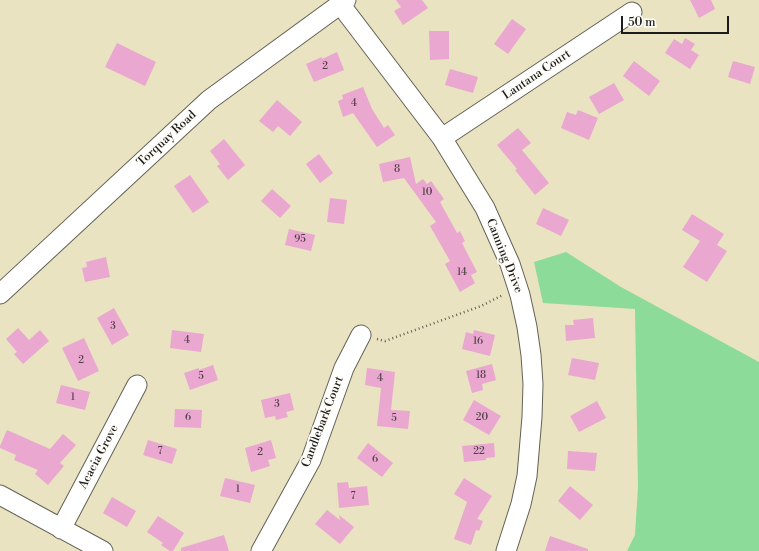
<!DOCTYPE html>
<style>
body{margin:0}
#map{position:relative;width:759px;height:551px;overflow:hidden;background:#e9e3c2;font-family:"Libre Bodoni",serif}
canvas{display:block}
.scale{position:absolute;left:621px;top:16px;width:108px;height:18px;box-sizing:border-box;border:2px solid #1c1c1c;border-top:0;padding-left:5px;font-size:12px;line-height:14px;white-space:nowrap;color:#1c1c1c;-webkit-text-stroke:3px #fdfcf7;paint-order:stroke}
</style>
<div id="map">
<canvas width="759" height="551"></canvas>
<div class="scale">50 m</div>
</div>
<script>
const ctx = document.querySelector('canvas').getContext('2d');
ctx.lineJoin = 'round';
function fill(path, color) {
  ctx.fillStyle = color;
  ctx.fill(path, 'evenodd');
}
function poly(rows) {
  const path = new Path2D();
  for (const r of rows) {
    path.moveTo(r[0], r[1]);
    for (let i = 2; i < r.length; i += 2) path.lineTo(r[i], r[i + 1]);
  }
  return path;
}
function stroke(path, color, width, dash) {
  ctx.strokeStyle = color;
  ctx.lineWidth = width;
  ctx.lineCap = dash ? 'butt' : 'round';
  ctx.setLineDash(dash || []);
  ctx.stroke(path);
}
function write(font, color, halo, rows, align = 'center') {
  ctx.font = font + ' "Libre Bodoni",serif';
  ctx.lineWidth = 4;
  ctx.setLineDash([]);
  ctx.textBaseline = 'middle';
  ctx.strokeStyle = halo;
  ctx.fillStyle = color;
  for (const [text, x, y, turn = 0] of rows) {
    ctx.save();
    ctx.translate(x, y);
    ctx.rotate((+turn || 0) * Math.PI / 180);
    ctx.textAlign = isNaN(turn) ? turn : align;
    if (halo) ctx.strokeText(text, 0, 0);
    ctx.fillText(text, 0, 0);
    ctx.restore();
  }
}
const green = poly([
 [566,252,621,287,759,362,759,551,627,551,635,535,638,487,635,309,543,303,534,262]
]);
const building = poly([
 [396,0,422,0,428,8,403,25,394,11,401,7],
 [690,0,711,0,715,9,699,18],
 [512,19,526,29,508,54,494,44],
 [429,31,449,31,449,59,430,60],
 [685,38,695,44,691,50,699,55,690,69,665,53,674,39,682,44],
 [117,43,156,62,145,86,105,67],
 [337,52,344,70,314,82,306,64,322,57,322,59],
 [634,61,660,81,649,96,623,76],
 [733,61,755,67,750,84,728,77],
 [450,69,478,77,473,93,445,85],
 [614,83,624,100,599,114,589,97],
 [363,87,372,109,384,128,388,125,395,135,377,147,353,113,343,117,338,101,343,99,342,95],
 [277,100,302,122,290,136,278,126,273,132,259,121],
 [578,110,598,118,589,140,561,128,567,112,576,115],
 [518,128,531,143,522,150,549,183,535,195,515,170,517,169,497,145],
 [224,139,245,165,228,180,217,166,220,164,210,151],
 [319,154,333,173,320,183,306,164],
 [410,157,416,184,423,179,427,184,431,181,444,199,440,202,457,233,460,231,465,241,462,243,477,272,471,275,475,283,460,292,445,264,450,261,430,226,436,222,404,178,383,182,379,164],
 [190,175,209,202,193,213,174,186],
 [272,189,291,206,280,218,261,201],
 [330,198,347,200,344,224,327,222],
 [543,208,569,220,561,236,536,224],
 [692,214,724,234,717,245,727,251,707,282,683,267,700,241,682,230],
 [289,229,315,235,311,251,285,245],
 [106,257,110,277,85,282,82,268,87,267,86,262],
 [114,308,129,335,112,345,97,318],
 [593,318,595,338,566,341,565,325,574,325,573,320],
 [18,328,29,340,40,330,49,341,23,364,14,354,17,352,6,339],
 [172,330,204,334,201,352,170,348],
 [474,330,495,335,490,356,462,349,466,332,473,334],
 [84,338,99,371,78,381,62,348],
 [572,358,599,363,595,380,568,375],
 [492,364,496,380,482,384,483,390,472,393,466,371],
 [213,365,218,380,190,390,184,373,199,368,199,370],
 [367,368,395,372,391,410,410,411,408,429,377,426,381,388,365,385],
 [61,385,90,392,85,410,56,403],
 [290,393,294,410,286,412,288,417,276,420,275,416,265,418,261,400],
 [474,400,501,416,489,435,463,420],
 [597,401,606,418,579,432,570,416],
 [175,409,202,410,201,428,174,427],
 [7,430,50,449,63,434,76,445,60,463,64,466,48,485,35,474,38,470,14,460,16,455,0,448,0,446],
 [148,440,177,449,172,464,143,455],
 [271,440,276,458,268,460,270,466,251,472,245,448],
 [368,443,393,463,382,477,357,458],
 [494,443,495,457,486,458,486,460,464,462,462,446],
 [568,451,597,453,595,471,567,469],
 [225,478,255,485,250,503,220,496],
 [464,478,492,496,477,519,483,521,479,531,476,530,471,545,454,539,467,502,454,494],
 [348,482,349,488,367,486,369,505,339,508,337,483],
 [570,486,593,505,580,520,558,501],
 [112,497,136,511,127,527,103,513],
 [327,510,340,520,339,515,354,527,340,544,315,524],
 [158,516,184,533,173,551,170,551,161,545,163,543,147,532],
 [224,535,229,551,181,551,181,548],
 [550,536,588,549,588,551,545,551]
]);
const path = poly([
 [377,339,385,341,481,306,503,295]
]);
const minor = poly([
 [340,4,442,138,485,208,510,264,520,295,527,327,531,355,533,384,532,417,527,476,521,504,506,551],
 [442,138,632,12],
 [0,294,209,100,346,0],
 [0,495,103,551],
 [61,529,137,385],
 [261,551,311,460,344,368,361,335]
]);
const numberNames = [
 ["2",325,67],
 ["4",354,104],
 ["8",397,170],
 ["10",427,193],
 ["95",300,240],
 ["14",462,273],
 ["3",113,327],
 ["4",187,341],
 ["16",478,342],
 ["2",81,361],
 ["18",481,376],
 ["5",201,377],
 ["4",380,379],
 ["1",73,398],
 ["3",277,405],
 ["6",188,418],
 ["20",482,418],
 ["5",394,419],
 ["7",160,452],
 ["22",479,452],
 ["2",260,453],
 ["6",375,460],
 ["1",238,490],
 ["7",353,497]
];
const streetNames = [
 ["Lantana Court",537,75,-34],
 ["Torquay Road",167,139,-43],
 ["Canning Drive",504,256,68],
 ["Candlebark Court",323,422,-69],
 ["Acacia Grove",99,457,-62]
];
fill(green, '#8ddb99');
fill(building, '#eaa7cf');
stroke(minor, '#646256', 21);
stroke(path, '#646256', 2.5, [1, 3]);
stroke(minor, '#fff', 19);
write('10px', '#503f49', null, numberNames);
write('12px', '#1c1c1c', '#fdfcf7', streetNames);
</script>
